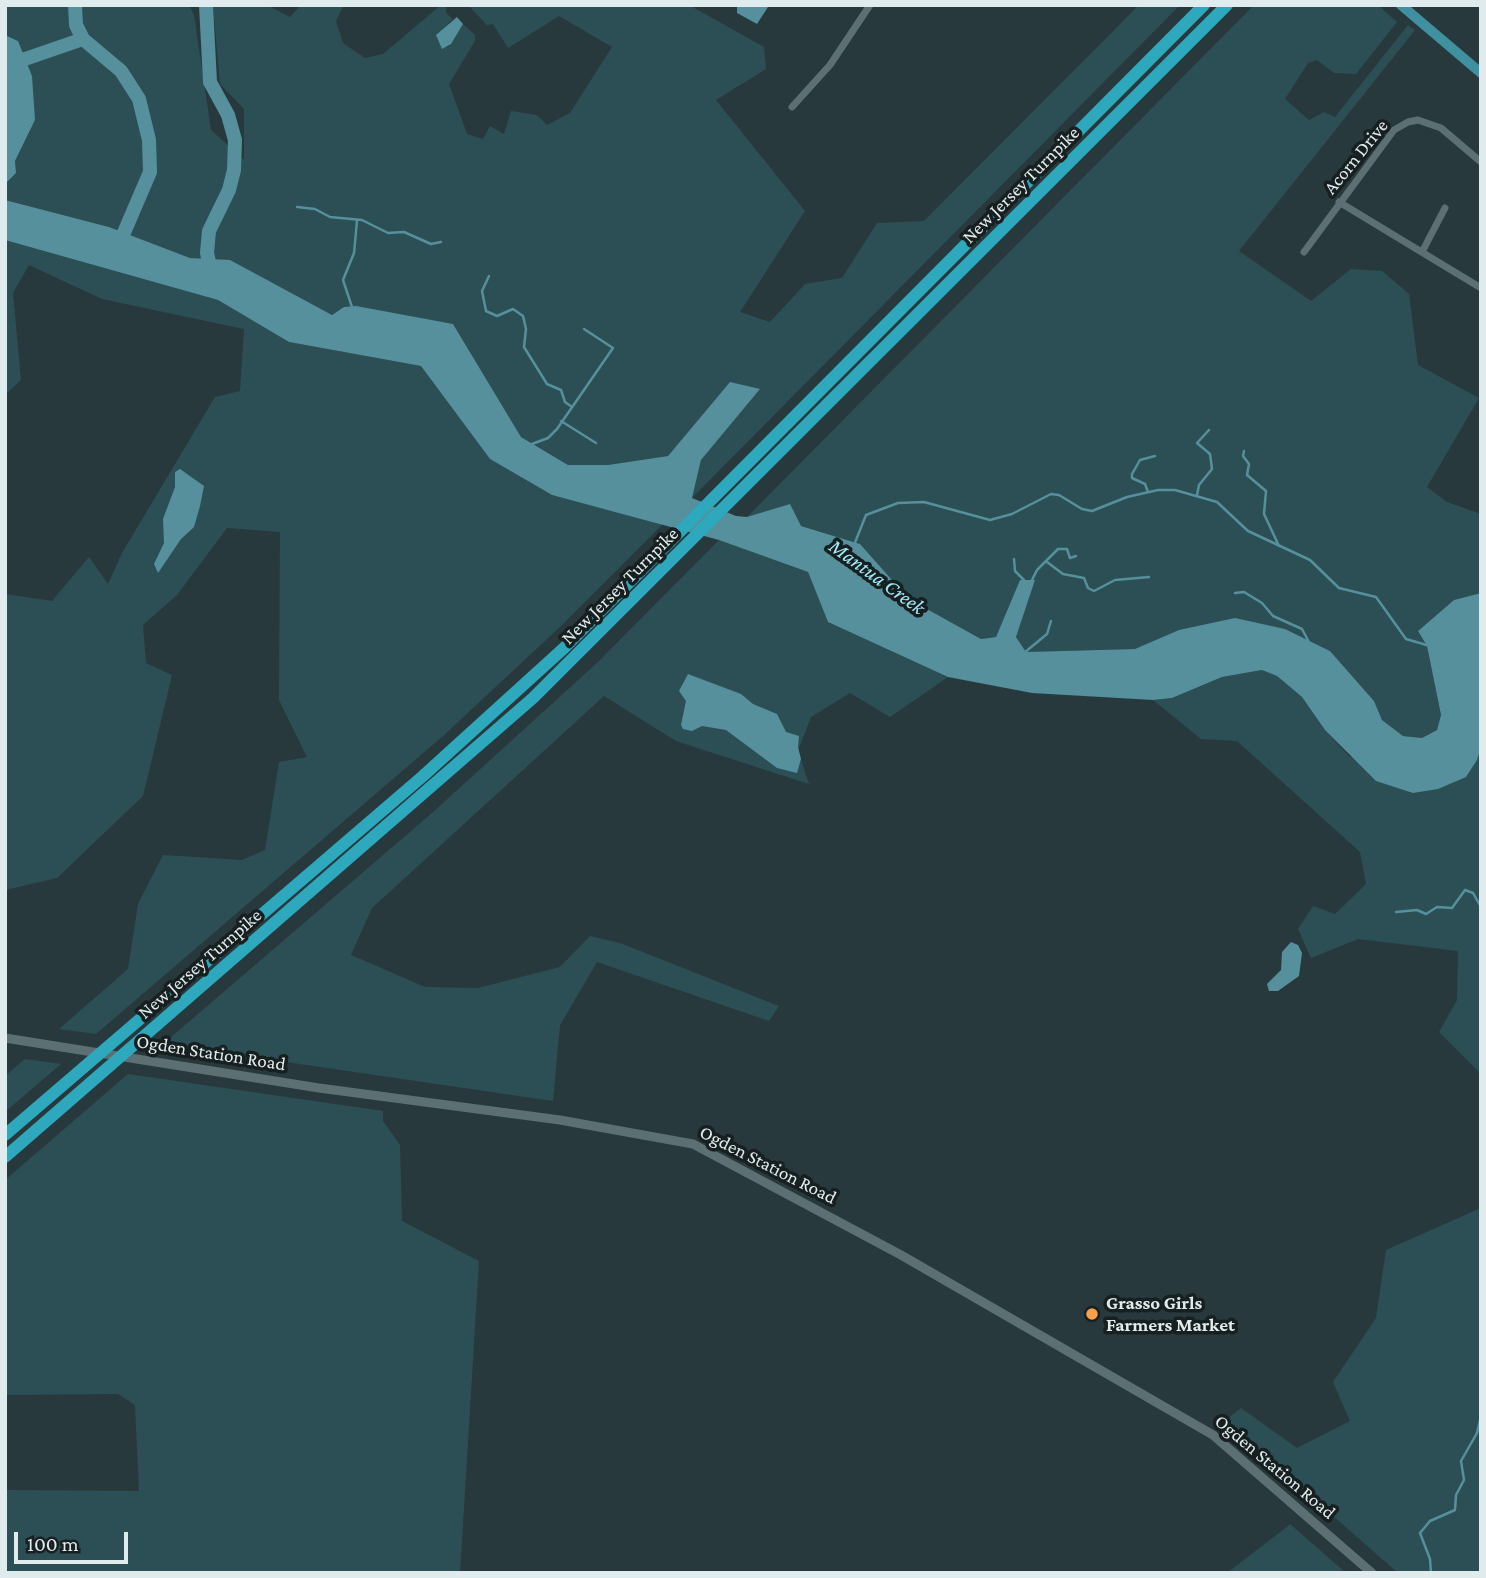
<!DOCTYPE html>
<style>
body{margin:0}
#map{position:relative;width:1486px;height:1578px;overflow:hidden;background:#28393d;font-family:"Crimson Pro",serif}
canvas{display:block}
.frame{position:absolute;inset:0;border:7px solid #e0ebed;pointer-events:none}
.scale{position:absolute;left:14px;top:1532px;width:114px;height:32px;box-sizing:border-box;border:4px solid #e0ebed;border-top:0;padding-left:9px;font-size:21px;line-height:24px;white-space:nowrap;color:#e0ebed;-webkit-text-stroke:5px #171f20;paint-order:stroke}
</style>
<div id="map">
<canvas width="1486" height="1578"></canvas>
<div class="frame"></div>
<div class="scale">100 m</div>
</div>
<script>
const ctx = document.querySelector('canvas').getContext('2d');
ctx.lineJoin = 'round';
function fill(path, color) {
  ctx.fillStyle = color;
  ctx.fill(path, 'evenodd');
}
function poly(rows) {
  const path = new Path2D();
  for (const r of rows) {
    path.moveTo(r[0], r[1]);
    for (let i = 2; i < r.length; i += 2) path.lineTo(r[i], r[i + 1]);
  }
  return path;
}
function stroke(path, color, width, dash) {
  ctx.strokeStyle = color;
  ctx.lineWidth = width;
  ctx.lineCap = dash ? 'butt' : 'round';
  ctx.setLineDash(dash || []);
  ctx.stroke(path);
}
function write(font, color, halo, rows, align = 'center') {
  ctx.font = font + ' "Crimson Pro",serif';
  ctx.lineWidth = 7;
  ctx.setLineDash([]);
  ctx.textBaseline = 'middle';
  ctx.strokeStyle = halo;
  ctx.fillStyle = color;
  for (const [text, x, y, turn = 0] of rows) {
    ctx.save();
    ctx.translate(x, y);
    ctx.rotate((+turn || 0) * Math.PI / 180);
    ctx.textAlign = isNaN(turn) ? turn : align;
    if (halo) ctx.strokeText(text, 0, 0);
    ctx.fillText(text, 0, 0);
    ctx.restore();
  }
}
const green = poly([
 [5,5,189,5,194,15,211,130,244,160,244,109,220,84,213,5,267,5,290,17,301,5,344,5,336,21,343,43,365,58,383,54,441,5,446,5,446,13,453,19,440,32,448,47,463,24,475,35,475,41,449,84,467,134,483,139,490,126,504,134,511,111,537,115,547,125,570,113,612,47,559,16,508,48,493,24,487,25,468,5,689,5,764,47,766,69,716,100,805,211,740,312,770,322,805,284,842,278,877,223,924,221,1139,5,1180,5,692,498,701,460,759,390,730,383,668,456,608,465,568,465,521,437,453,324,344,307,332,315,230,261,190,258,109,227,5,200,5,184,16,173,15,161,35,120,18,41,5,35],
 [1254,5,1378,5,1397,22,1356,74,1334,73,1317,60,1308,63,1285,99,1309,120,1324,112,1335,117,1408,25,1415,30,1239,251,1311,301,1351,269,1382,271,1409,294,1418,365,1479,398,1427,487,1447,502,1481,514,1481,593,1454,600,1418,631,1427,646,1441,715,1437,730,1422,738,1403,736,1382,720,1374,701,1330,651,1285,629,1261,625,1154,642,1136,649,1026,652,1016,637,1035,580,1020,580,996,637,981,639,909,599,860,544,801,526,747,517],
 [5,240,218,300,289,342,421,366,490,459,552,495,663,524,562,625,443,736,96,1034,59,1029,128,969,138,904,163,855,242,860,265,850,279,762,307,757,279,700,280,532,227,528,177,595,143,625,146,663,172,675,143,796,57,878,5,890,5,594,52,601,89,557,108,584,122,553,215,397,240,391,244,329,102,299,29,265,13,293,21,380,5,395],
 [719,540,808,572,828,622,948,677,890,717,850,693,811,717,798,751,809,784,676,741,604,696,372,908,351,955,425,987,478,988,560,967,590,936,620,943,779,1006,769,1021,597,962,560,1025,553,1101,163,1044,432,813,598,662],
 [1262,670,1277,676,1302,697,1325,730,1350,757,1477,760,1481,748,1481,1074,1439,1032,1457,1000,1458,951,1358,939,1311,958,1298,929,1313,906,1335,914,1366,884,1360,852,1237,741,1201,739,1153,700,1172,698,1222,677],
 [25,1059,61,1064,5,1112,5,1076],
 [128,1074,383,1111,383,1121,400,1145,402,1221,479,1261,460,1573,5,1573,5,1490,139,1491,135,1405,118,1394,5,1395,5,1180],
 [1481,1208,1481,1573,1398,1573,1225,1421,1241,1408,1297,1448,1350,1421,1333,1382,1376,1318,1386,1250],
 [1290,1524,1346,1573,1227,1573,1288,1526]
]);
const water = poly([
 [737,5,767,5,768,7,757,24,737,13],
 [457,17,463,24,451,44,442,49,436,35],
 [5,35,18,41,32,76,35,120,15,161,16,173,5,184],
 [5,200,109,227,190,258,230,260,332,315,344,307,356,306,453,324,521,437,568,465,608,465,668,456,730,382,760,389,701,460,692,498,736,516,747,517,790,504,801,526,860,544,909,599,981,639,996,637,1020,580,1035,580,1016,637,1026,652,1135,649,1179,630,1235,618,1285,629,1330,651,1374,701,1382,720,1403,736,1422,738,1437,730,1441,715,1427,646,1418,631,1454,600,1481,593,1481,748,1477,760,1466,777,1438,789,1413,793,1376,781,1325,730,1302,697,1277,676,1262,670,1222,677,1172,698,1153,700,1032,693,948,677,828,622,808,572,719,540,552,495,490,459,421,366,289,342,218,300,5,240],
 [180,469,204,486,200,506,194,527,181,539,158,573,154,564,164,543,163,519,175,487,175,472],
 [688,674,741,694,753,704,777,714,786,732,799,736,798,747,801,759,797,773,777,768,726,730,702,726,692,731,683,729,681,725,686,701,679,691],
 [1291,942,1298,945,1302,953,1299,976,1278,991,1269,991,1267,984,1281,970,1282,952]
]);
const stream = poly([
 [297,207,315,209,330,217,362,220,388,233,404,232,431,244,441,242],
 [489,276,482,291,486,311,497,316,513,309,523,316,526,329,524,347,547,384,561,390,565,402,572,407],
 [352,307,343,280,354,253,357,221],
 [561,421,596,443],
 [532,444,548,438,557,429,613,348,584,329],
 [1244,451,1243,456,1249,464,1247,475,1266,491,1264,514,1279,546],
 [1148,492,1145,484,1132,478,1132,474,1140,460,1155,456],
 [1197,495,1199,485,1212,469,1210,454,1197,443,1209,430],
 [854,545,866,515,898,503,924,502,990,520,1012,514,1051,494,1059,495,1082,509,1092,511,1127,497,1158,490,1175,490,1217,502,1248,531,1310,560,1339,588,1376,597,1406,639,1430,646],
 [1014,559,1015,571,1024,580],
 [1047,562,1063,574,1084,578,1088,588,1094,591,1115,580,1149,577],
 [1031,582,1037,570,1058,549,1067,549,1070,558,1076,556],
 [1235,593,1244,592,1262,603,1273,616,1302,629,1310,644],
 [1024,653,1047,634,1051,621],
 [1396,912,1417,910,1426,914,1437,907,1452,908,1465,890,1473,893,1481,907],
 [1431,1573,1430,1559,1420,1533,1430,1521,1455,1510,1456,1495,1464,1480,1461,1461,1477,1433,1481,1416]
]);
const river = poly([
 [75,5,76,25,83,39,121,71,139,99,149,140,150,172,117,249],
 [206,5,210,82,228,115,235,140,234,170,229,190,209,231,207,253,212,275],
 [7,61,25,59,83,39]
]);
const minor = poly([
 [792,107,830,65,870,5],
 [1339,202,1481,288],
 [1304,252,1394,130,1408,122,1418,120,1441,128,1481,162],
 [1422,252,1445,208]
]);
const tertiary = poly([
 [5,1038,319,1088,560,1120,693,1144,901,1255,1213,1435,1372,1573]
]);
const primary = poly([
 [1401,5,1481,73]
]);
const motorway = poly([
 [5,1135,423,776,564,648,1204,5],
 [5,1157,533,698,1227,5]
]);
const markers = [
 [1092,1314,7,"#f8a04b"]
];
const streetNames = [
 ["Acorn Drive",1356,157,-51],
 ["New Jersey Turnpike",1021,185,-45],
 ["New Jersey Turnpike",620,586,-45],
 ["New Jersey Turnpike",200,964,-41],
 ["Ogden Station Road",211,1053,9],
 ["Ogden Station Road",768,1165,27],
 ["Ogden Station Road",1275,1467,40]
];
const poiNames = [
 ["Grasso Girls",1106,1303],
 ["Farmers Market",1106,1325]
];
const waterNames = [
 ["Mantua Creek",877,577,36]
];
fill(green, '#2c4f56');
fill(water, '#55909c');
stroke(stream, '#55909c', 2.5);
stroke(river, '#55909c', 14);
stroke(minor, '#5c6f73', 7);
stroke(tertiary, '#5c6f73', 9);
stroke(primary, '#40919f', 10);
stroke(motorway, '#2ea8bc', 12);
for (const [x, y, r, color] of markers) {
  const dot = new Path2D();
  dot.arc(x, y, r, 0, 2 * Math.PI);
  ctx.fillStyle = color;
  ctx.fill(dot);
  stroke(dot, '#171f20', 2.5);
}
write('19px', '#e0ebed', '#171f20', streetNames);
write('bold 19px', '#e0ebed', '#171f20', poiNames, 'left');
write('italic 21px', '#a0eaf9', '#171f20', waterNames);
</script>
